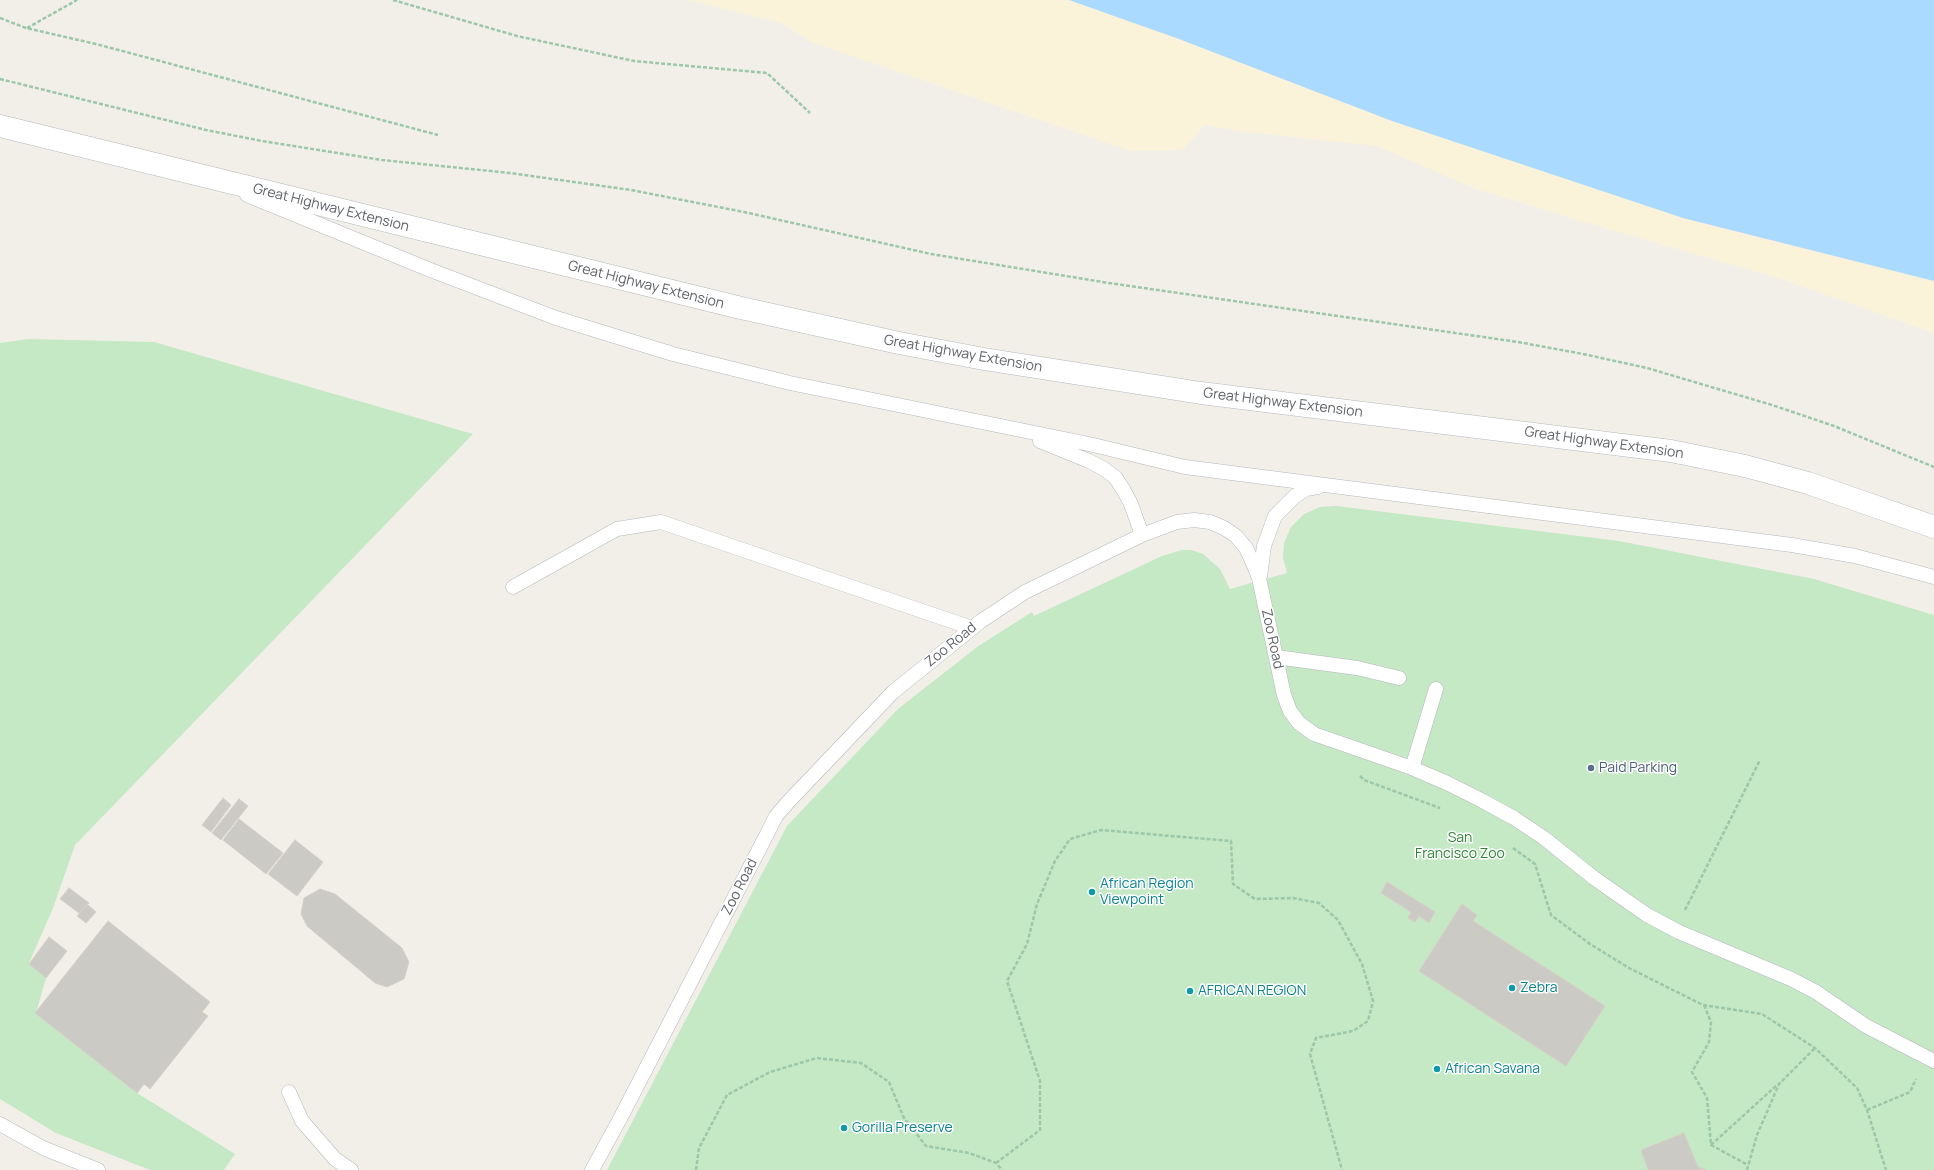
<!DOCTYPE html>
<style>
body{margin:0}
canvas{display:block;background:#f1efe8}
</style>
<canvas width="1934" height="1170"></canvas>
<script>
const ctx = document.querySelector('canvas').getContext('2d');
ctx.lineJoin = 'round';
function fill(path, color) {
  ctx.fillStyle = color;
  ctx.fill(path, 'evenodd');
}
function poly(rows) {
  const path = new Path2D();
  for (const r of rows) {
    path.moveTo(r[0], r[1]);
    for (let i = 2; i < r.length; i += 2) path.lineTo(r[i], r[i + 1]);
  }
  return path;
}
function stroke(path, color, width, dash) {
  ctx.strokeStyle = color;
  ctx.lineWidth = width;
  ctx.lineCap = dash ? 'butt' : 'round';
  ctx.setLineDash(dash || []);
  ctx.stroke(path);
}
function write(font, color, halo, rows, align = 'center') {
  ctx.font = font + ' Manrope,sans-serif';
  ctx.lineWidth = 3;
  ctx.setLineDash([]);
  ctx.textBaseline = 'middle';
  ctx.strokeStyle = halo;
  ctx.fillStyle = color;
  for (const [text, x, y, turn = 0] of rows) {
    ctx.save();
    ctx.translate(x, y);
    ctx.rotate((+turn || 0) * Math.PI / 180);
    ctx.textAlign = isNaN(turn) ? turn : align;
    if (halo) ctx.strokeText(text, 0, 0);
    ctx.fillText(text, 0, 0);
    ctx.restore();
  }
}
const green = poly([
 [28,339,154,342,473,434,75,845,53,908,29,963,46,978,36,1013,137,1093,235,1154,224,1170,150,1170,56,1133,0,1099,0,343],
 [1336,506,1619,541,1814,579,1934,615,1934,1170,607,1170,787,826,898,709,977,647,1032,612,1034,616,1162,556,1182,550,1191,550,1203,554,1220,569,1230,589,1287,573,1283,558,1284,543,1291,527,1304,514,1320,507]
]);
const sand = poly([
 [688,0,1069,0,1179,39,1392,121,1683,218,1934,281,1934,333,1778,278,1591,224,1476,189,1377,146,1245,132,1205,125,1183,150,1131,151,813,43,781,23]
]);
const water = poly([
 [1069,0,1934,0,1934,281,1683,218,1392,121,1179,39]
]);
const building = poly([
 [223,798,231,805,211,832,202,825,223,798],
 [239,799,248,806,221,840,212,833,239,799],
 [239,819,283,853,266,874,223,840,239,819],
 [295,840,323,862,297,896,268,874,295,840],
 [1387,882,1435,912,1429,923,1419,916,1415,922,1408,918,1411,912,1381,893,1387,882],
 [69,888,89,903,79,913,60,899,69,888],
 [320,889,335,894,402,948,409,962,404,979,387,987,375,983,307,926,301,914,304,898,320,889],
 [87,904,96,912,86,923,77,916,87,904],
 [1462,904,1477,915,1473,921,1605,1006,1566,1066,1419,971,1462,904],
 [108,921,210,1002,202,1012,208,1016,150,1089,144,1084,137,1093,35,1013,108,921],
 [49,937,67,951,46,978,29,964,49,937],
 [1684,1133,1698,1167,1706,1170,1648,1170,1641,1150,1684,1133]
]);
const path = poly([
 [393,0,517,36,634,61,767,73,810,113],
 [0,18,26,28,96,44,438,135],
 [27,28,77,0],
 [0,79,206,130,262,141,382,160,510,173,631,190,744,212,931,254,1109,283,1518,342,1583,354,1647,368,1772,405,1834,426,1934,467],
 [1360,776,1364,780,1440,808],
 [1513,848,1535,864,1551,915,1590,944,1629,968,1703,1005,1762,1014,1815,1048,1857,1088,1867,1110,1886,1170],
 [1685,910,1760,760],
 [1704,1005,1711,1022,1709,1042,1692,1072,1707,1098,1711,1145,1748,1165],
 [1867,1110,1910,1092,1916,1079],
 [1711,1145,1777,1085],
 [996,1163,1040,1130,1040,1081,1007,981,1027,944,1037,904,1055,861,1070,839,1101,830,1231,841,1233,884,1255,899,1293,898,1319,903,1338,920,1362,964,1373,1001,1368,1021,1353,1031,1316,1038,1310,1054,1342,1170],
 [696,1170,699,1148,727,1095,770,1072,817,1058,861,1063,889,1082,904,1118,926,1146,969,1153,996,1163,1002,1170],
 [1747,1170,1757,1135,1779,1084,1815,1048]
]);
const service = poly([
 [247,195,433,271,556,318,673,354,790,383,1089,444,1185,467,1792,545,1855,556,1934,577],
 [1040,441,1089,461,1104,469,1115,477,1123,489,1131,504,1142,535],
 [1260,576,1264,546,1275,516,1295,496,1306,489,1318,487],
 [513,587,617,529,661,522,972,628],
 [1276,657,1357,668,1399,678],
 [1412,768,1436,689],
 [289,1092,302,1121,335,1159,351,1170],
 [0,1124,43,1148,98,1170],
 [592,1170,622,1115,767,834,776,816,790,800,893,692,981,621,1025,592,1142,535,1177,522,1194,520,1210,522,1224,528,1236,536,1246,548,1253,563,1259,578,1284,695,1290,711,1299,723,1314,734,1412,768,1447,783,1481,800,1514,818,1544,838,1594,878,1647,915,1679,932,1791,979,1816,992,1866,1026,1934,1061]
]);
const minor = poly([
 [0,126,741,308,899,343,984,359,1201,393,1671,451,1745,466,1808,483,1934,527]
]);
const markers = [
 [1591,768,4,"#5c6f8a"],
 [1092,892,4,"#0f9aa8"],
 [1512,988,4,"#0f9aa8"],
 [1190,991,4,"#0f9aa8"],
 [1437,1069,4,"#0f9aa8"],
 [844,1128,4,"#0f9aa8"]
];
const streetNames = [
 ["Great Highway Extension",331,208,14],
 ["Great Highway Extension",646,285,14],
 ["Great Highway Extension",963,354,10],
 ["Great Highway Extension",1283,403,7],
 ["Great Highway Extension",1604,443,8],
 ["Zoo Road",1272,639,78],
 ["Zoo Road",951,645,-39],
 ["Zoo Road",740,887,-63]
];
const serviceNames = [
 ["Paid Parking",1599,768]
];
const parkNames = [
 ["San",1460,838],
 ["Francisco Zoo",1460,854]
];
const cultureNames = [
 ["African Region",1100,884],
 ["Viewpoint",1100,900],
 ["Zebra",1520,988],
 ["AFRICAN REGION",1198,991],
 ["African Savana",1445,1069],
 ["Gorilla Preserve",852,1128]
];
fill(green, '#c5e8c5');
fill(sand, '#fbf3d9');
fill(water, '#aadaff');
fill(building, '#cccac5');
stroke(building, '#d6d1c6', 1);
stroke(service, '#b5b8bc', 15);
stroke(minor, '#b5b8bc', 23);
stroke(path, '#9cc7a9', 2.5, [4, 2]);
stroke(service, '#fff', 14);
stroke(minor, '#fff', 22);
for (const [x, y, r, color] of markers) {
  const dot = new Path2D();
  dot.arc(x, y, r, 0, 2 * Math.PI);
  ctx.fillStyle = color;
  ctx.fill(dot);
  stroke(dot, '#fff', 1.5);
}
write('14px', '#5f6368', '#fff', streetNames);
write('14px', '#4e5e75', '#fff', serviceNames, 'left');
write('14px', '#348238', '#fff', parkNames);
write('14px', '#0d838f', '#fff', cultureNames, 'left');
</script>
